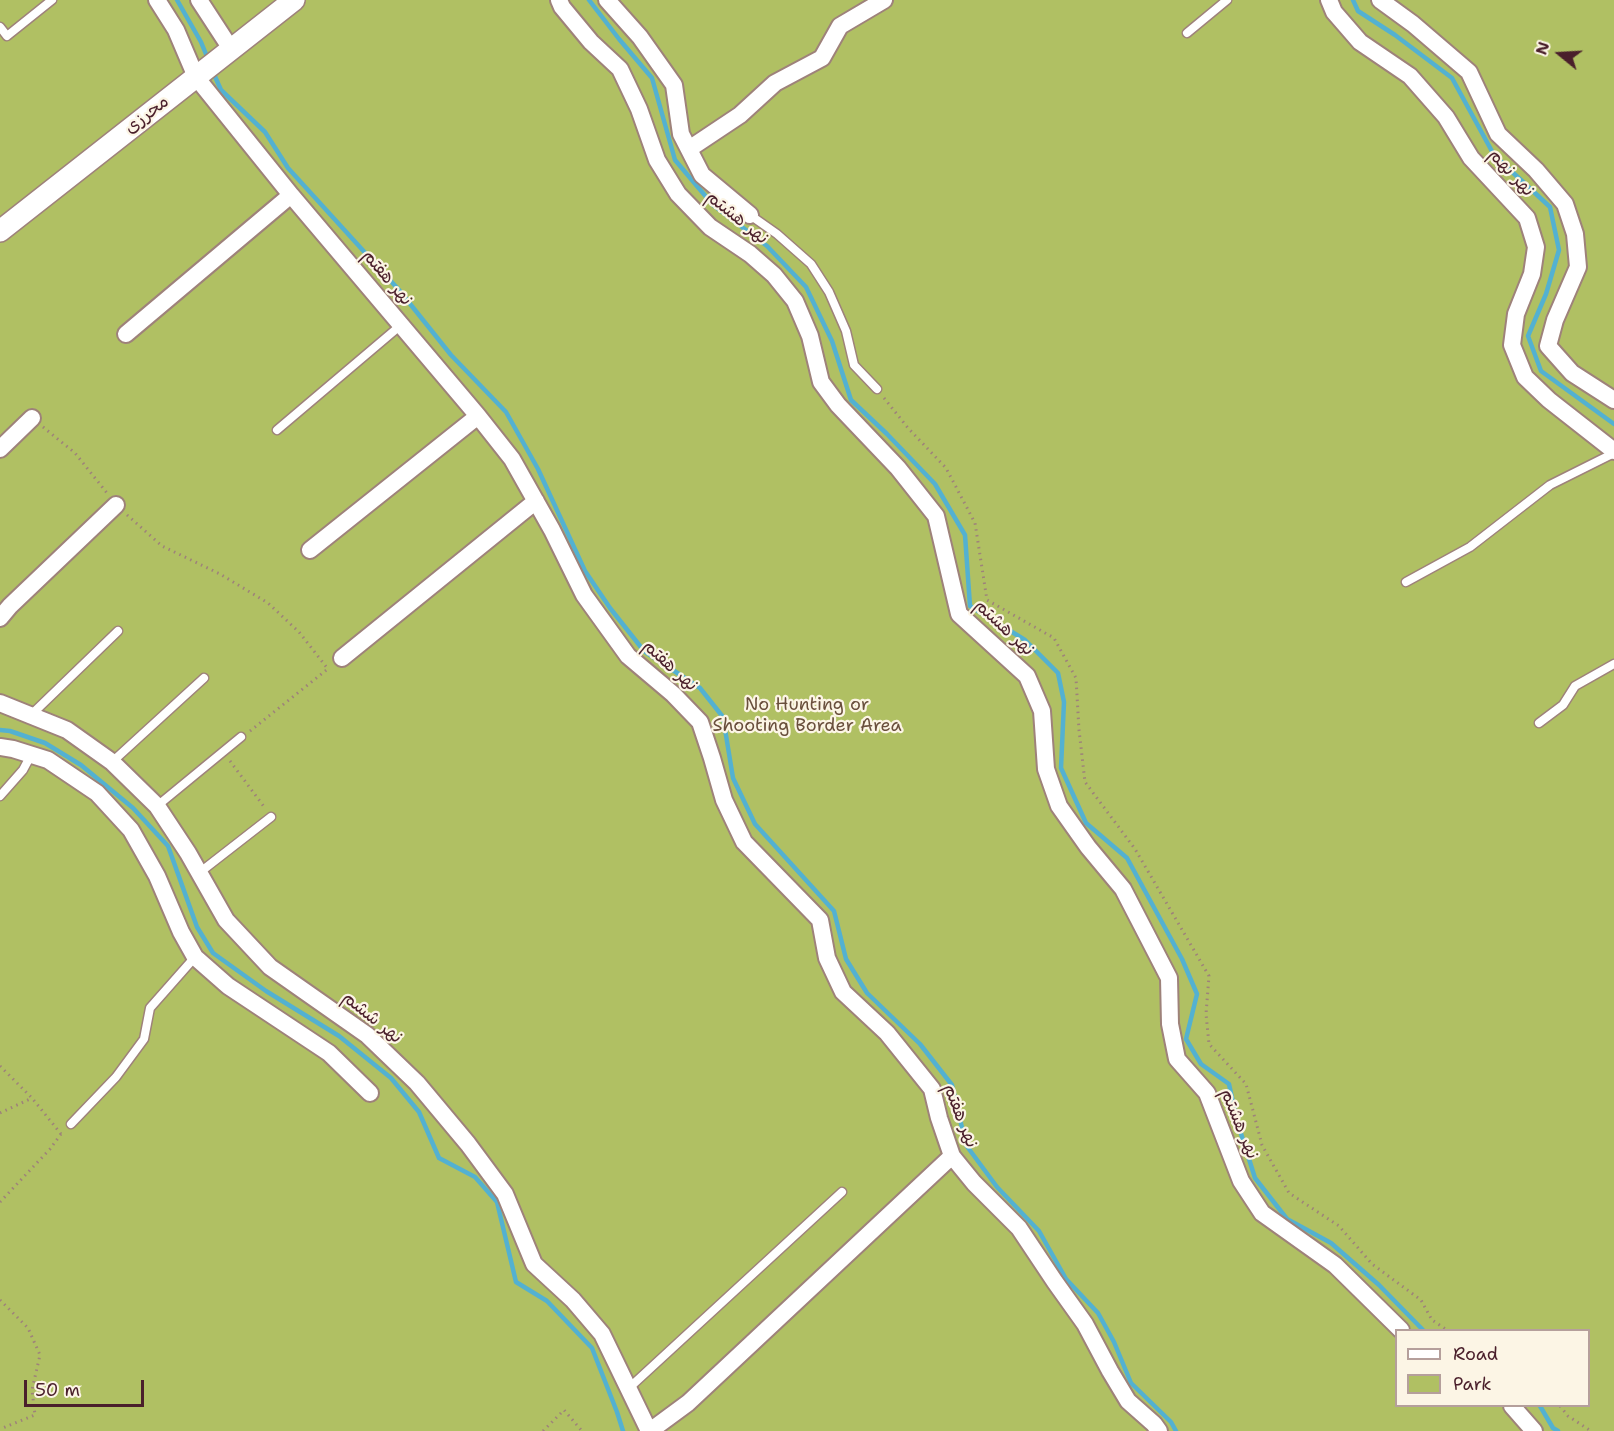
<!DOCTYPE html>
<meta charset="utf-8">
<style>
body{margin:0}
#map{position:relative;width:1614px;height:1431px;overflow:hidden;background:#f3e6ca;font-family:"Shantell Sans",sans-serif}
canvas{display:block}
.legend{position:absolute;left:1395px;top:1329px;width:195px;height:78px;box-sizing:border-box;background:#fcf5e5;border:2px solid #b59f9b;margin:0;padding:8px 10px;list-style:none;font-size:18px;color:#4a1f2b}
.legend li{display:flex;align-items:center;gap:12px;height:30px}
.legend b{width:30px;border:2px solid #b59f9b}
.north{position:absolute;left:1530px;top:24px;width:60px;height:60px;-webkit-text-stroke:4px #fcf5e5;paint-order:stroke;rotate:288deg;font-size:16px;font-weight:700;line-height:24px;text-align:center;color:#4a1f2b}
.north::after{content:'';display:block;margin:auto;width:21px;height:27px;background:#4a1f2b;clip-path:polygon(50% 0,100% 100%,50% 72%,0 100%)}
.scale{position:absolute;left:24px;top:1380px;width:120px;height:27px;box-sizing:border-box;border:3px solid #4a1f2b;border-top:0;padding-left:8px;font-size:18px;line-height:21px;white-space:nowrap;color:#4a1f2b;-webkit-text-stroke:4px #fcf5e5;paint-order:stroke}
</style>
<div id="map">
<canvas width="1614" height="1431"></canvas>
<ul class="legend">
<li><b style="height:8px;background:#fff"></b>Road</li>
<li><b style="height:16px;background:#b0c063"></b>Park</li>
</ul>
<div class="north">N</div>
<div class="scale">50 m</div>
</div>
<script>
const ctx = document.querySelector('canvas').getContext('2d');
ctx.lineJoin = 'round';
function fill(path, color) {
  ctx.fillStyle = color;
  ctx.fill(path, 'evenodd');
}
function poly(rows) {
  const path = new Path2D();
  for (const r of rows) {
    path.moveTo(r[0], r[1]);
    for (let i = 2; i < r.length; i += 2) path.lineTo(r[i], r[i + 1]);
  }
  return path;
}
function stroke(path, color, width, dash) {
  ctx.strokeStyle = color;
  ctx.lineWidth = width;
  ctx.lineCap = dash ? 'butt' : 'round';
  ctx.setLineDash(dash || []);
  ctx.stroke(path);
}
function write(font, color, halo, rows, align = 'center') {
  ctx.font = font + ' "Shantell Sans","Playpen Sans Arabic",sans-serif';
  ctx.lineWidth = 4.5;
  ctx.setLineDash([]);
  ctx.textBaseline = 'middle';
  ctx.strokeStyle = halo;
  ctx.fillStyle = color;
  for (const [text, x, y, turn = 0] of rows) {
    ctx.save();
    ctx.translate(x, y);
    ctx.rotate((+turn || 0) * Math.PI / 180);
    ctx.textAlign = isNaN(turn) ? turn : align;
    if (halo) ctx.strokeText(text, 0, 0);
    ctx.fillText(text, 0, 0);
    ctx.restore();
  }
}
const green = poly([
 [0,0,1614,0,1614,1431,0,1431],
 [1396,1330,1588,1330,1588,1406,1396,1406]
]);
const stream = poly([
 [177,0,201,42,208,59],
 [589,0,619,39,652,78,675,160,713,205,767,246,806,287,832,341,851,400,887,434,935,484,965,535,970,606,1025,640,1058,673,1064,702,1061,768,1086,823,1127,858,1182,959,1197,994,1186,1039,1201,1064,1229,1084,1237,1121,1255,1178,1287,1219,1331,1243,1379,1285,1423,1330],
 [1353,0,1358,11,1395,35,1452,78,1494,155,1550,207,1559,250,1546,294,1528,336,1541,371,1614,424],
 [213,72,221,90,265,132,288,168,399,290,451,355,506,412,538,469,585,571,610,608,644,651,700,688,723,717,733,778,755,824,834,911,846,959,867,993,920,1044,952,1085,966,1145,997,1187,1039,1231,1066,1279,1098,1313,1114,1342,1131,1383,1171,1422,1176,1431],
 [0,730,10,731,45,743,81,765,133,808,168,846,197,927,213,953,266,991,339,1036,391,1078,419,1112,439,1158,475,1177,497,1202,516,1282,547,1301,592,1348,617,1412,623,1431],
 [1540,1406,1553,1428,1558,1431]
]);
const path = poly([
 [884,398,908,428,946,468,975,523,987,600,1054,638,1076,678,1079,730,1085,782,1135,849,1209,976,1206,1014,1209,1044,1246,1084,1262,1145,1289,1193,1339,1226,1372,1264,1421,1300,1432,1320,1447,1330],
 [43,427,75,453,107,493],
 [127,515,162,546,220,574,268,603,299,632,328,669],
 [250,731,329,668],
 [230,761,265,808],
 [0,1066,32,1098,61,1134,63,1132],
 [0,1113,32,1098],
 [0,1202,50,1149,61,1134],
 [0,1300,28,1328,40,1355,32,1390,35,1415,0,1429],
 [1560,1406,1568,1416,1591,1431],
 [543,1431,564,1410,582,1431]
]);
const service = poly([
 [0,27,7,36,52,0],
 [1187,33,1227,0],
 [750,215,777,234,811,264,829,292,846,331,854,365,877,389],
 [277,430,401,325],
 [1406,582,1470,547,1550,485,1614,453],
 [31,715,118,631],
 [1539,723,1563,705,1575,686,1614,664],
 [112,762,204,678],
 [0,796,23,770,31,755],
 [157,806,241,737],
 [199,873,271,817],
 [71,1124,116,1077,144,1039,150,1008,195,957],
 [629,1388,842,1192]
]);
const minor = poly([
 [157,0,176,30,196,77,291,195,478,416,512,459,552,530,584,595,628,656,673,694,700,722,712,758,724,800,744,842,820,920,827,958,843,992,887,1033,932,1089,939,1118,952,1156,974,1183,1019,1228,1055,1282,1085,1324,1110,1371,1128,1401,1154,1424,1159,1431],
 [199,0,231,49],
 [559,0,562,7,591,42,620,69,639,109,657,160,678,194,710,227,750,254,774,275,795,301,810,336,821,382,838,405,898,468,936,516,959,614,1027,676,1042,711,1046,769,1059,806,1088,847,1123,889,1169,978,1170,1024,1177,1059,1207,1093,1241,1181,1262,1213,1335,1265,1401,1330],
 [607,0,640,37,674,85,681,134,702,175,750,215],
 [1329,0,1334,12,1360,42,1410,76,1446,117,1471,158,1527,218,1536,247,1532,274,1516,314,1512,345,1525,377,1549,400,1614,451],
 [1380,0,1413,24,1469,72,1498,134,1536,170,1565,204,1575,234,1578,267,1555,320,1548,346,1572,373,1614,400],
 [689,149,740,115,775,83,822,58,840,26,884,0],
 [126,334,291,195],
 [0,449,32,418],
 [310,550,478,416],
 [0,618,10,606,116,505],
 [342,658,536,501],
 [0,703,67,730,112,762,157,806,188,853,226,920,270,967,367,1035,417,1083,468,1144,505,1194,534,1264,573,1300,602,1334,649,1431],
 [0,747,13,749,48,760,97,793,131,830,157,876,181,932,195,957,228,986,329,1053,370,1093],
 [1512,1406,1534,1431],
 [650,1431,688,1403,952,1156]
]);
const tertiary = poly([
 [0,231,294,0]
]);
const streetNames = [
 ["محرزی",147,115,-38],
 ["نهر نهم",1511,173,47],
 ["نهر هشتم",737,218,39],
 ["نهر هفتم",387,278,50],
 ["نهر هشتم",1004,628,43],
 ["نهر هفتم",670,666,42],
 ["نهر ششم",372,1018,39],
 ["نهر هفتم",960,1116,69],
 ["نهر هشتم",1239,1124,68]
];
const parkNames = [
 ["No Hunting or",807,705],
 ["Shooting Border Area",807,726]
];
fill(green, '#b0c063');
stroke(stream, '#53b1d1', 4.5);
stroke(service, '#9e827a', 11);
stroke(minor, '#9e827a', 20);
stroke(tertiary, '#9e827a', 24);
stroke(path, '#9e827a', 3, [1.5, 4.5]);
stroke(service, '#fff', 8);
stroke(minor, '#fff', 16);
stroke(tertiary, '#fff', 21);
write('18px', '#4a1f2b', '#fcf5e5', streetNames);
write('18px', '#694f3c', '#fcf5e5', parkNames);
</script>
